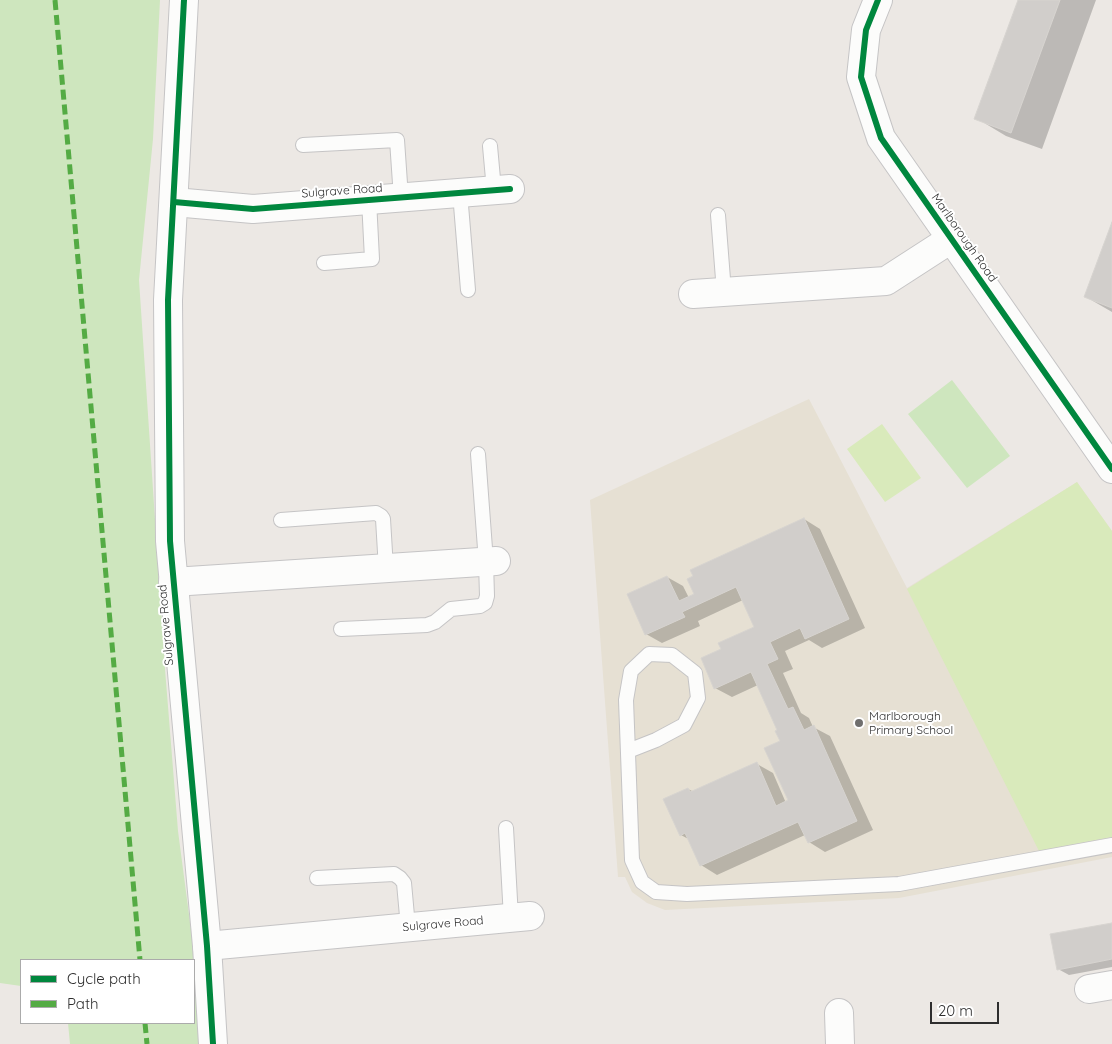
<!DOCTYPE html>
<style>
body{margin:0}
#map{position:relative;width:1112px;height:1044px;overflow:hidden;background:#ece8e4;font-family:Quicksand,sans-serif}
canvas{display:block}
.legend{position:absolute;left:20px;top:959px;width:175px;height:65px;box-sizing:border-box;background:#fff;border:1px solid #ababab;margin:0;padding:6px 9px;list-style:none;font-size:15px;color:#2e2e2e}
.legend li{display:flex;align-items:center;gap:10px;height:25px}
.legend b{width:25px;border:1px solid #ababab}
.scale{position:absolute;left:930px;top:1002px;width:69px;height:22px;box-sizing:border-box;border:2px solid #2e2e2e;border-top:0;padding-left:6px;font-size:15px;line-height:18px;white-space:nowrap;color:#2e2e2e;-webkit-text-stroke:4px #fff;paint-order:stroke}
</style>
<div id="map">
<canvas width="1112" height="1044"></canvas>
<ul class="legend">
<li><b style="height:6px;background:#00873e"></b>Cycle path</li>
<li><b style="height:6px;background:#54ab44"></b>Path</li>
</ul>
<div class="scale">20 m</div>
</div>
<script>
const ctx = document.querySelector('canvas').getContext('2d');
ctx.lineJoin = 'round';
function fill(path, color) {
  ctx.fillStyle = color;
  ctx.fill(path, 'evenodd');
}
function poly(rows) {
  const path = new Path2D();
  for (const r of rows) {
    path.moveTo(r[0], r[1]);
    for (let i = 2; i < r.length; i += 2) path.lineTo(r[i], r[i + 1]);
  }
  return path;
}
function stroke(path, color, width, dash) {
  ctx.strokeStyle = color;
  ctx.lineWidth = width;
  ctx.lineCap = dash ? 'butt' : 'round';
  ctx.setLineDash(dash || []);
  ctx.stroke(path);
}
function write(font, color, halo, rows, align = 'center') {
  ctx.font = font + ' Quicksand,sans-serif';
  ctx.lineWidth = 4;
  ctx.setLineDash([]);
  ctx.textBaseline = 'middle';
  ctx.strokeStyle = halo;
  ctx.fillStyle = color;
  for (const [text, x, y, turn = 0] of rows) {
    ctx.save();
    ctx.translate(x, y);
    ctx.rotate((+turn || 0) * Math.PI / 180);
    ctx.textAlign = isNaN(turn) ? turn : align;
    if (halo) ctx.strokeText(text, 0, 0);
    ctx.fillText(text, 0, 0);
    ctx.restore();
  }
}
const education = poly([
 [809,399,907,588,1077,482,1112,531,1112,857,899,898,665,910,647,903,632,892,625,877,618,877,590,500]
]);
const green = poly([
 [0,0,160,0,153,139,139,280,165,669,178,831,206,1044,70,1044,68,1023,194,1023,194,960,21,960,21,986,0,983],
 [952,380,1010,456,967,488,908,414]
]);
const pitch = poly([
 [882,424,921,478,885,502,847,449],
 [1077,482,1112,531,1112,837,1039,851,907,589]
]);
const shadow = poly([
 [1019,0,1096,0,1042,149,1006,136,976,118],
 [1112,225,1112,312,1086,297],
 [804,519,820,529,865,628,822,648,809,640,785,651,793,669,783,673,801,713,809,718,813,727,830,736,873,830,825,852,809,842,805,835,717,875,701,865,690,840,681,835,688,789,694,792,757,764,773,773,786,803,790,801,779,731,758,685,732,697,715,688,723,649,755,627,743,600,698,621,700,626,662,643,646,634,667,577,683,586,689,598],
 [1112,924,1112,967,1069,975,1058,969]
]);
const building = poly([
 [1018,0,1060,0,1011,133,974,119,1018,0],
 [1112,222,1112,308,1084,297,1112,222],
 [804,518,849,619,805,639,800,628,770,642,778,659,767,664,788,709,793,707,804,730,814,725,857,821,808,843,798,822,700,866,685,833,680,836,663,799,688,788,690,792,757,762,776,806,788,800,764,748,780,741,775,731,777,730,751,672,714,689,701,658,721,649,718,643,754,627,736,587,682,612,685,617,645,635,627,594,667,576,679,601,694,594,687,579,693,576,690,570,804,518],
 [1112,923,1112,959,1057,970,1050,934,1112,923]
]);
const lane = poly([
 [303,145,397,140,401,198],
 [490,146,494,190],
 [460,193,468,290],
 [718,215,724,292],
 [324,263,372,259,369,200],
 [281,520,376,513,381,516,383,519,386,569],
 [341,629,427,625,435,622,451,609,480,606,485,603,487,596,486,562,478,454],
 [628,751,656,740,684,725,698,698,695,673,672,655,649,654,631,671,626,700,632,860,642,882,656,892,687,894,899,884,1112,845],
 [506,828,511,918],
 [317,878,394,874,400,878,404,883,408,927]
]);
const street = poly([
 [878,0,866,30,861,77,881,138,1112,469],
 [174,202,253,209,510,189],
 [693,294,886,281,951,239],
 [173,582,496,561],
 [207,946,530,916],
 [1089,989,1112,985],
 [839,1013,840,1044]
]);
const secondary = poly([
 [184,0,168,300,170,541,207,946,213,1044]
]);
const quiet = poly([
 [55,0,140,960],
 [145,1023,147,1044]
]);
const cycleway = poly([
 [184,0,168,300,170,541,207,946,213,1044],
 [878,0,866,30,861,77,881,138,1112,469],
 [174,202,253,209,510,189]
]);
const markers = [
 [859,723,5,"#706f6e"]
];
const streetNames = [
 ["Sulgrave Road",342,191,-4],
 ["Marlborough Road",964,238,55],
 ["Sulgrave Road",166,625,-95],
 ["Sulgrave Road",443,924,-5]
];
const poiNames = [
 ["Marlborough",869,716],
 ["Primary School",869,730]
];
fill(education, '#e6e0d3');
fill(green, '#cee6be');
fill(pitch, '#d9eabb');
fill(shadow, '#0003');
fill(building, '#d1cecb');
stroke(building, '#d7d4d0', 1);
stroke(lane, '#c5c4c5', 16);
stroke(street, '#c5c4c5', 30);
stroke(secondary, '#c5c4c5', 30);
stroke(lane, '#fcfcfb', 14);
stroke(street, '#fcfcfb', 28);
stroke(secondary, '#fcfcfb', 28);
stroke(quiet, '#54ab44', 5, [10, 5]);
stroke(cycleway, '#00873e', 6);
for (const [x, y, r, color] of markers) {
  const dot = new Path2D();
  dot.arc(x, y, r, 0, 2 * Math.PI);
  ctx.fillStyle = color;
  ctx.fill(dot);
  stroke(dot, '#fff', 2);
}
write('12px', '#2e2e2e', '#fff', streetNames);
write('12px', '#2e2e2e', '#fff', poiNames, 'left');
</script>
